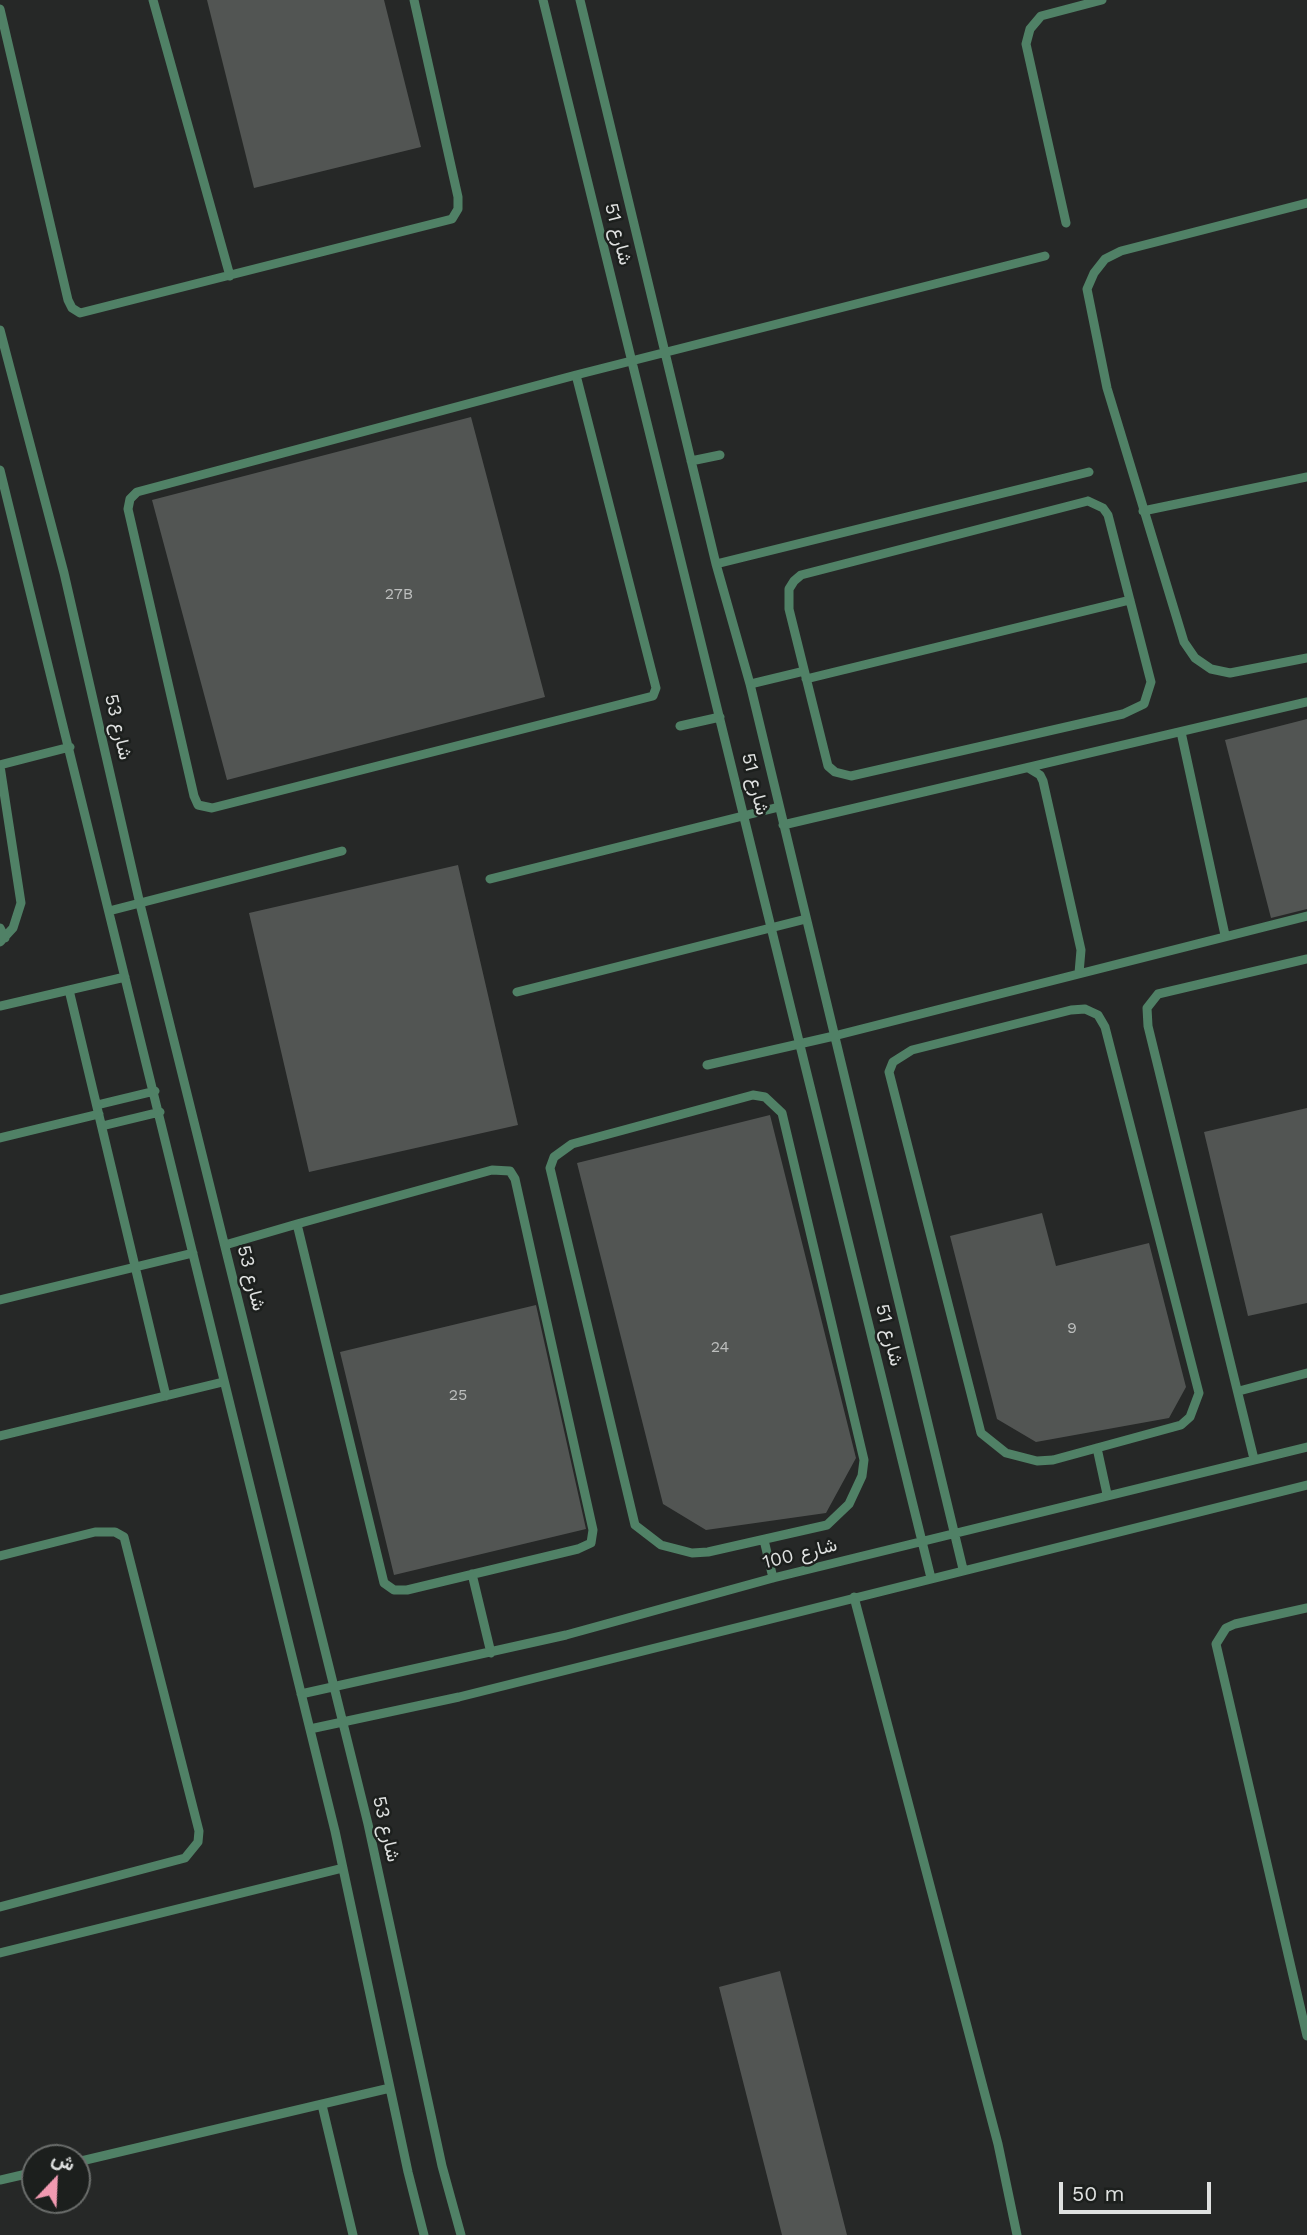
<!DOCTYPE html>
<meta charset="utf-8">
<style>
body{margin:0}
#map{position:relative;width:1307px;height:2235px;overflow:hidden;background:#262827;font-family:"Work Sans",Vazirmatn,sans-serif}
canvas{display:block}
.north{position:absolute;left:21px;top:2144px;width:70px;height:70px;box-sizing:border-box;background:#1c1f1d;border:2px solid #6a6d6b;border-radius:50%;rotate:23deg;font-size:19px;font-weight:700;line-height:28px;text-align:center;color:#dfe1e0}
.north::after{content:'';display:block;margin:auto;width:24px;height:32px;background:#f19ab1;clip-path:polygon(50% 0,100% 100%,50% 72%,0 100%)}
.scale{position:absolute;left:1059px;top:2182px;width:152px;height:32px;box-sizing:border-box;border:4px solid #dfe1e0;border-top:0;padding-left:9px;font-size:21px;line-height:24px;white-space:nowrap;color:#dfe1e0;-webkit-text-stroke:5px #1c1f1d;paint-order:stroke}
</style>
<div id="map">
<canvas width="1307" height="2235"></canvas>
<div class="north">ش</div>
<div class="scale">50 m</div>
</div>
<script>
const ctx = document.querySelector('canvas').getContext('2d');
ctx.lineJoin = 'round';
function fill(path, color) {
  ctx.fillStyle = color;
  ctx.fill(path, 'evenodd');
}
function poly(rows) {
  const path = new Path2D();
  for (const r of rows) {
    path.moveTo(r[0], r[1]);
    for (let i = 2; i < r.length; i += 2) path.lineTo(r[i], r[i + 1]);
  }
  return path;
}
function stroke(path, color, width, dash) {
  ctx.strokeStyle = color;
  ctx.lineWidth = width;
  ctx.lineCap = dash ? 'butt' : 'round';
  ctx.setLineDash(dash || []);
  ctx.stroke(path);
}
function write(font, color, halo, rows, align = 'center') {
  ctx.font = font + ' "Work Sans",Vazirmatn,sans-serif';
  ctx.lineWidth = 5;
  ctx.setLineDash([]);
  ctx.textBaseline = 'middle';
  ctx.strokeStyle = halo;
  ctx.fillStyle = color;
  for (const [text, x, y, turn = 0] of rows) {
    ctx.save();
    ctx.translate(x, y);
    ctx.rotate((+turn || 0) * Math.PI / 180);
    ctx.textAlign = isNaN(turn) ? turn : align;
    if (halo) ctx.strokeText(text, 0, 0);
    ctx.fillText(text, 0, 0);
    ctx.restore();
  }
}
const building = poly([
 [207,0,384,0,421,147,254,188],
 [471,417,545,697,227,780,152,500],
 [1307,719,1307,909,1271,918,1225,740],
 [458,865,518,1125,309,1172,249,913],
 [1307,1108,1307,1303,1248,1316,1204,1132],
 [770,1115,856,1458,826,1513,706,1530,663,1504,577,1163],
 [1042,1213,1056,1266,1149,1243,1186,1387,1169,1418,1036,1442,997,1419,950,1236],
 [536,1305,586,1529,394,1575,340,1352],
 [780,1971,847,2235,782,2235,719,1987]
]);
const service = poly([
 [153,0,230,276],
 [543,0,931,1578],
 [580,0,716,564,750,684,963,1569],
 [0,9,68,300,72,308,80,313,452,219,458,209,458,197,414,0],
 [1307,203,1121,251,1105,259,1094,273,1087,289,1107,388,1184,642,1195,658,1211,669,1230,673,1307,658],
 [1066,223,1026,44,1030,29,1041,16,1102,0],
 [0,330,64,573,140,904,368,1824,442,2166,461,2235],
 [576,375,656,688,653,696,212,808,198,805,194,796,128,509,130,499,137,492,576,375],
 [576,375,1045,256],
 [691,461,720,455],
 [0,470,335,1831,408,2172,424,2235],
 [1088,501,1103,508,1108,515,1151,682,1144,704,1123,714,851,776,835,772,828,766,789,609,789,589,794,581,801,575,1088,501],
 [1143,511,1307,477],
 [716,564,1089,472],
 [806,679,1130,600],
 [750,684,804,671],
 [680,726,720,717],
 [1181,732,1225,935],
 [0,765,70,747],
 [0,766,21,903,13,928,0,942],
 [1030,769,1040,775,1043,781,1081,950,1079,973],
 [783,825,1307,702],
 [490,879,779,807],
 [109,911,342,851],
 [0,928,5,938],
 [69,990,166,1396],
 [517,992,806,919],
 [0,1006,125,977],
 [1085,1009,1098,1015,1105,1027,1199,1393,1190,1417,1181,1425,1053,1460,1037,1461,1006,1453,981,1433,889,1072,893,1062,912,1050,1071,1010,1085,1009],
 [707,1065,834,1036,1307,916],
 [753,1095,765,1097,782,1113,864,1460,862,1476,849,1504,827,1525,708,1552,692,1553,661,1545,635,1525,550,1168,554,1157,572,1144,753,1095],
 [97,1105,155,1091],
 [102,1126,160,1112],
 [0,1138,99,1114],
 [225,1245,297,1224,492,1170,510,1171,515,1179,593,1530,591,1543,578,1549,407,1590,394,1590,384,1583,297,1224],
 [0,1300,193,1253],
 [1239,1391,1307,1373],
 [0,1436,223,1382],
 [1097,1448,1107,1494],
 [1254,1459,1148,1026,1147,1008,1158,994,1307,959],
 [764,1540,773,1578],
 [0,1556,95,1532,115,1532,124,1537,199,1831,198,1842,185,1858,0,1907],
 [472,1574,491,1653],
 [854,1597,998,2144,1017,2235],
 [1307,1608,1235,1624,1226,1628,1216,1644,1307,2036],
 [301,1694,566,1635,773,1578,1307,1447],
 [310,1729,459,1697,1307,1485],
 [0,1953,343,1868],
 [322,2105,353,2235],
 [77,2162,390,2088],
 [0,2180,35,2172]
]);
const numberNames = [
 ["27B",399,594],
 ["9",1072,1328],
 ["24",720,1347],
 ["25",458,1395]
];
const streetNames = [
 ["شارع 51",618,234,76],
 ["شارع 53",118,727,77],
 ["شارع 51",755,784,76],
 ["شارع 53",251,1278,76],
 ["شارع 51",889,1335,76],
 ["شارع 100",800,1554,-14],
 ["شارع 53",386,1829,77]
];
fill(building, '#525553');
stroke(service, '#508166', 9);
write('16px', '#bcbebd', null, numberNames);
write('19px', '#dfe1e0', '#1c1f1d', streetNames);
</script>
